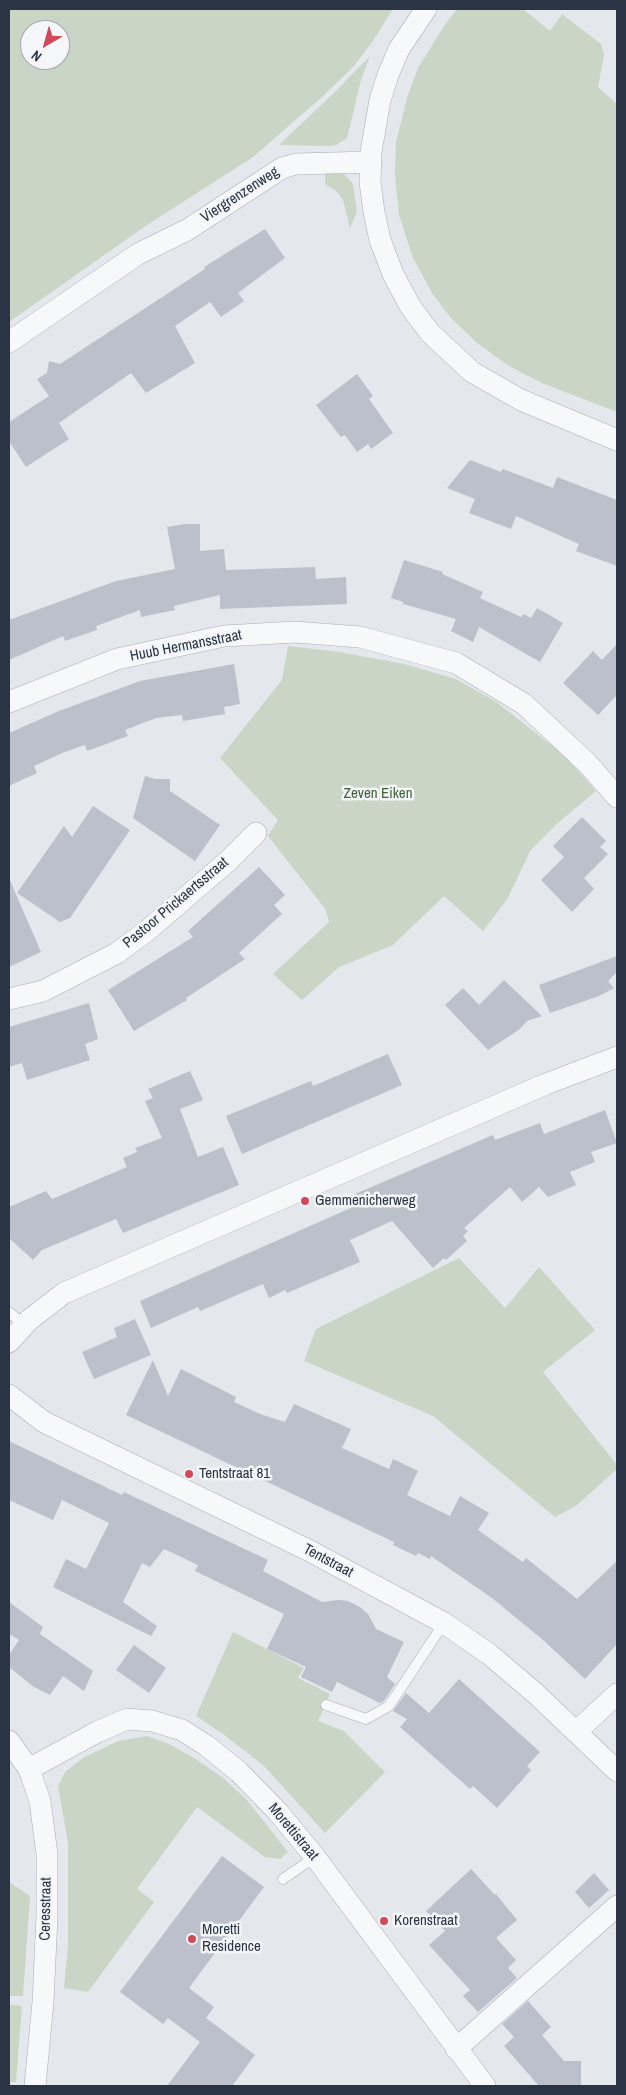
<!DOCTYPE html>
<style>
body{margin:0}
#map{position:relative;width:626px;height:2095px;overflow:hidden;background:#e4e7ec;font-family:"Archivo Narrow",sans-serif}
canvas{display:block}
.frame{position:absolute;inset:0;border:10px solid #2b3445;pointer-events:none}
.north{position:absolute;left:20px;top:20px;width:50px;height:50px;box-sizing:border-box;background:#f4f6f9;border:1px solid #a4a8b1;border-radius:50%;rotate:218deg;font-size:14px;font-weight:700;line-height:20px;text-align:center;color:#2b3445}
.north::after{content:'';display:block;margin:auto;width:18px;height:22px;background:#d1495b;clip-path:polygon(50% 0,100% 100%,50% 72%,0 100%)}
</style>
<div id="map">
<canvas width="626" height="2095"></canvas>
<div class="frame"></div>
<div class="north">N</div>
</div>
<script>
const ctx = document.querySelector('canvas').getContext('2d');
ctx.lineJoin = 'round';
function fill(path, color) {
  ctx.fillStyle = color;
  ctx.fill(path, 'evenodd');
}
function poly(rows) {
  const path = new Path2D();
  for (const r of rows) {
    path.moveTo(r[0], r[1]);
    for (let i = 2; i < r.length; i += 2) path.lineTo(r[i], r[i + 1]);
  }
  return path;
}
function stroke(path, color, width, dash) {
  ctx.strokeStyle = color;
  ctx.lineWidth = width;
  ctx.lineCap = dash ? 'butt' : 'round';
  ctx.setLineDash(dash || []);
  ctx.stroke(path);
}
function write(font, color, halo, rows, align = 'center') {
  ctx.font = font + ' "Archivo Narrow",sans-serif';
  ctx.lineWidth = 5;
  ctx.setLineDash([]);
  ctx.textBaseline = 'middle';
  ctx.strokeStyle = halo;
  ctx.fillStyle = color;
  for (const [text, x, y, turn = 0] of rows) {
    ctx.save();
    ctx.translate(x, y);
    ctx.rotate((+turn || 0) * Math.PI / 180);
    ctx.textAlign = isNaN(turn) ? turn : align;
    if (halo) ctx.strokeText(text, 0, 0);
    ctx.fillText(text, 0, 0);
    ctx.restore();
  }
}
const green = poly([
 [9,9,393,9,373,41,353,67,322,97,253,157,147,225,9,322],
 [30,30,60,30,60,60,30,60],
 [457,9,523,9,550,31,562,14,601,44,604,55,598,87,617,104,617,412,542,383,509,366,477,343,450,317,432,293,413,258,399,215,395,175,396,142,407,98,418,68,444,26],
 [370,56,361,80,347,138,336,145,329,146,279,145,337,90],
 [325,172,336,172,344,174,353,184,357,211,350,228,343,200,336,191,325,184],
 [288,646,339,652,404,664,456,679,495,701,565,756,596,791,558,823,530,851,508,898,483,931,444,896,393,945,339,967,302,1000,273,974,329,922,326,910,268,836,278,820,220,758,282,680],
 [459,1258,505,1308,539,1267,595,1330,543,1372,617,1465,617,1469,576,1506,555,1517,433,1416,304,1361,316,1329],
 [233,1632,304,1668,298,1678,330,1694,318,1721,344,1731,385,1772,325,1833,264,1766,223,1734,196,1716],
 [147,1736,169,1744,194,1758,222,1777,247,1800,288,1852,280,1859,265,1857,197,1807,137,1889,154,1902,88,1992,64,1988,68,1945,68,1843,58,1786,65,1772,83,1758,118,1741],
 [9,1882,30,1896,23,1996,9,1996],
 [9,2005,22,2006,16,2082,9,2082,9,2085]
]);
const building = poly([
 [265,229,285,258,238,293,244,301,221,317,210,302,175,326,195,363,146,393,131,373,59,423,69,439,26,467,9,441,9,422,49,396,37,379,47,373,49,361,60,364,205,269,204,267],
 [357,374,373,396,369,399,393,433,371,449,368,444,357,452,345,435,341,437,316,405],
 [470,460,501,472,503,469,553,488,557,477,617,500,617,566,576,551,579,544,516,516,511,529,469,513,475,499,447,488],
 [185,524,200,524,200,551,224,549,226,570,315,567,316,579,346,577,347,604,220,609,220,595,174,606,175,610,141,617,140,610,96,626,97,630,65,641,63,636,9,660,9,620,116,581,175,569,167,527],
 [404,560,443,572,442,574,483,592,480,598,521,617,524,614,531,618,537,608,563,623,540,662,479,627,473,642,451,631,456,619,403,604,403,602,391,598],
 [617,644,617,695,598,715,563,683,593,651,602,660],
 [234,664,240,704,224,707,225,714,183,721,182,715,156,718,125,730,128,736,87,751,85,745,62,753,34,766,37,773,9,786,9,733,59,711,140,681],
 [145,776,155,779,170,779,170,791,220,825,195,861,133,818],
 [93,806,130,830,70,918,60,922,17,893,64,826,72,837],
 [582,817,606,841,600,847,608,854,584,878,594,889,572,912,541,880,564,857,553,846],
 [259,867,285,895,274,905,282,914,239,953,245,959,186,998,187,1000,134,1031,108,990,193,937,188,931],
 [9,878,41,952,9,967],
 [617,956,617,972,608,981,614,988,599,996,550,1013,539,985],
 [504,980,542,1016,527,1021,520,1029,488,1050,445,1005,463,988,479,1005],
 [89,1003,98,1039,85,1044,90,1060,27,1080,22,1063,9,1067,9,1027],
 [388,1054,402,1085,242,1154,226,1116,311,1081,313,1086],
 [190,1071,203,1100,180,1109,198,1157,223,1147,239,1185,123,1233,116,1219,42,1250,33,1260,9,1238,9,1207,46,1191,52,1199,127,1167,123,1158,137,1152,135,1148,162,1138,145,1101,153,1098,148,1089],
 [605,1110,617,1143,591,1152,595,1162,570,1172,576,1185,548,1197,539,1187,522,1202,510,1187,464,1228,468,1231,463,1236,467,1241,446,1260,444,1258,433,1268,392,1221,350,1240,360,1262,287,1293,285,1290,269,1298,263,1284,200,1311,198,1307,151,1328,140,1301,362,1203,355,1194,493,1135,495,1140,540,1123,544,1134],
 [135,1319,151,1355,94,1379,82,1352,117,1337,114,1328],
 [153,1360,168,1396,181,1369,236,1397,234,1402,260,1414,285,1422,294,1404,351,1429,342,1448,389,1469,393,1459,418,1471,407,1495,450,1516,460,1496,489,1513,478,1530,523,1562,526,1558,577,1599,617,1561,617,1644,585,1679,542,1639,492,1598,431,1556,430,1559,418,1553,416,1556,393,1545,394,1542,126,1415],
 [9,1441,122,1495,124,1492,268,1560,263,1571,322,1602,338,1600,348,1601,360,1607,368,1614,376,1629,404,1642,387,1677,395,1684,384,1701,380,1703,337,1682,332,1692,301,1677,306,1667,267,1649,284,1614,195,1571,198,1565,164,1549,150,1567,142,1563,123,1602,157,1626,151,1636,53,1587,66,1559,86,1569,109,1523,62,1500,53,1520,9,1500],
 [9,1602,43,1627,40,1634,93,1671,84,1691,63,1676,50,1695,34,1687,9,1667,9,1655,19,1640,9,1634],
 [134,1645,166,1668,149,1693,116,1670],
 [459,1679,540,1752,527,1766,531,1770,497,1808,473,1786,470,1789,400,1727,407,1719,393,1711,406,1693,429,1713],
 [222,1856,264,1887,189,1988,214,2007,206,2018,255,2055,232,2086,167,2086,200,2042,168,2018,163,2024,120,1992],
 [471,1869,495,1895,496,1894,517,1920,496,1938,516,1960,508,1968,517,1978,478,2012,463,1996,470,1990,429,1945,445,1931,426,1911],
 [594,1873,609,1890,589,1908,575,1892],
 [528,2001,551,2027,542,2035,564,2061,581,2061,581,2086,539,2086,504,2046,514,2037,502,2024]
]);
const service = poly([
 [9,1312,24,1325],
 [326,1705,366,1719,389,1706,444,1623],
 [283,1879,315,1857]
]);
const minor = poly([
 [426,9,399,49,388,75,380,100,371,152,370,182,374,212,380,240,393,274,410,306,430,333,472,372,521,400,617,440],
 [9,342,138,254,187,230,282,168,296,164,370,162],
 [9,702,117,659,224,636,295,632,360,637,456,663,524,704,587,763,617,797],
 [9,999,43,991,117,953,148,930,228,861,256,833],
 [9,1342,29,1320,64,1293,546,1084,617,1057],
 [9,1395,44,1422,310,1551,444,1623,489,1654,535,1693,617,1771],
 [576,1732,617,1694],
 [9,1741,29,1769,40,1801,47,1854,47,1916,43,2002,35,2086],
 [29,1769,97,1732,127,1719,152,1721,182,1730,207,1746,239,1772,278,1812,315,1857,485,2086],
 [456,2049,617,1906]
]);
const markers = [
 [305,1201,5,"#d1495b"],
 [189,1474,5,"#d1495b"],
 [384,1921,5,"#d1495b"],
 [192,1939,5,"#d1495b"]
];
const streetNames = [
 ["Viergrenzenweg",240,195,-33],
 ["Huub Hermansstraat",186,646,-11],
 ["Pastoor Prickaertsstraat",176,903,-40],
 ["Tentstraat",328,1561,28],
 ["Morettistraat",293,1832,50],
 ["Ceresstraat",46,1909,-89]
];
const parkNames = [
 ["Zeven Eiken",378,794]
];
const poiNames = [
 ["Gemmenicherweg",315,1201],
 ["Tentstraat 81",199,1474],
 ["Korenstraat",394,1921],
 ["Moretti",202,1930],
 ["Residence",202,1947]
];
fill(green, '#c9d6c5');
fill(building, '#bbc0ca');
stroke(service, '#a9aeb7', 11);
stroke(minor, '#a9aeb7', 22);
stroke(service, '#f7f8fa', 10);
stroke(minor, '#f7f8fa', 21);
for (const [x, y, r, color] of markers) {
  const dot = new Path2D();
  dot.arc(x, y, r, 0, 2 * Math.PI);
  ctx.fillStyle = color;
  ctx.fill(dot);
  stroke(dot, '#f4f6f9', 2);
}
write('15px', '#2b3445', '#f4f6f9', streetNames);
write('15px', '#3f6138', '#f4f6f9', parkNames);
write('15px', '#2b3445', '#f4f6f9', poiNames, 'left');
</script>
